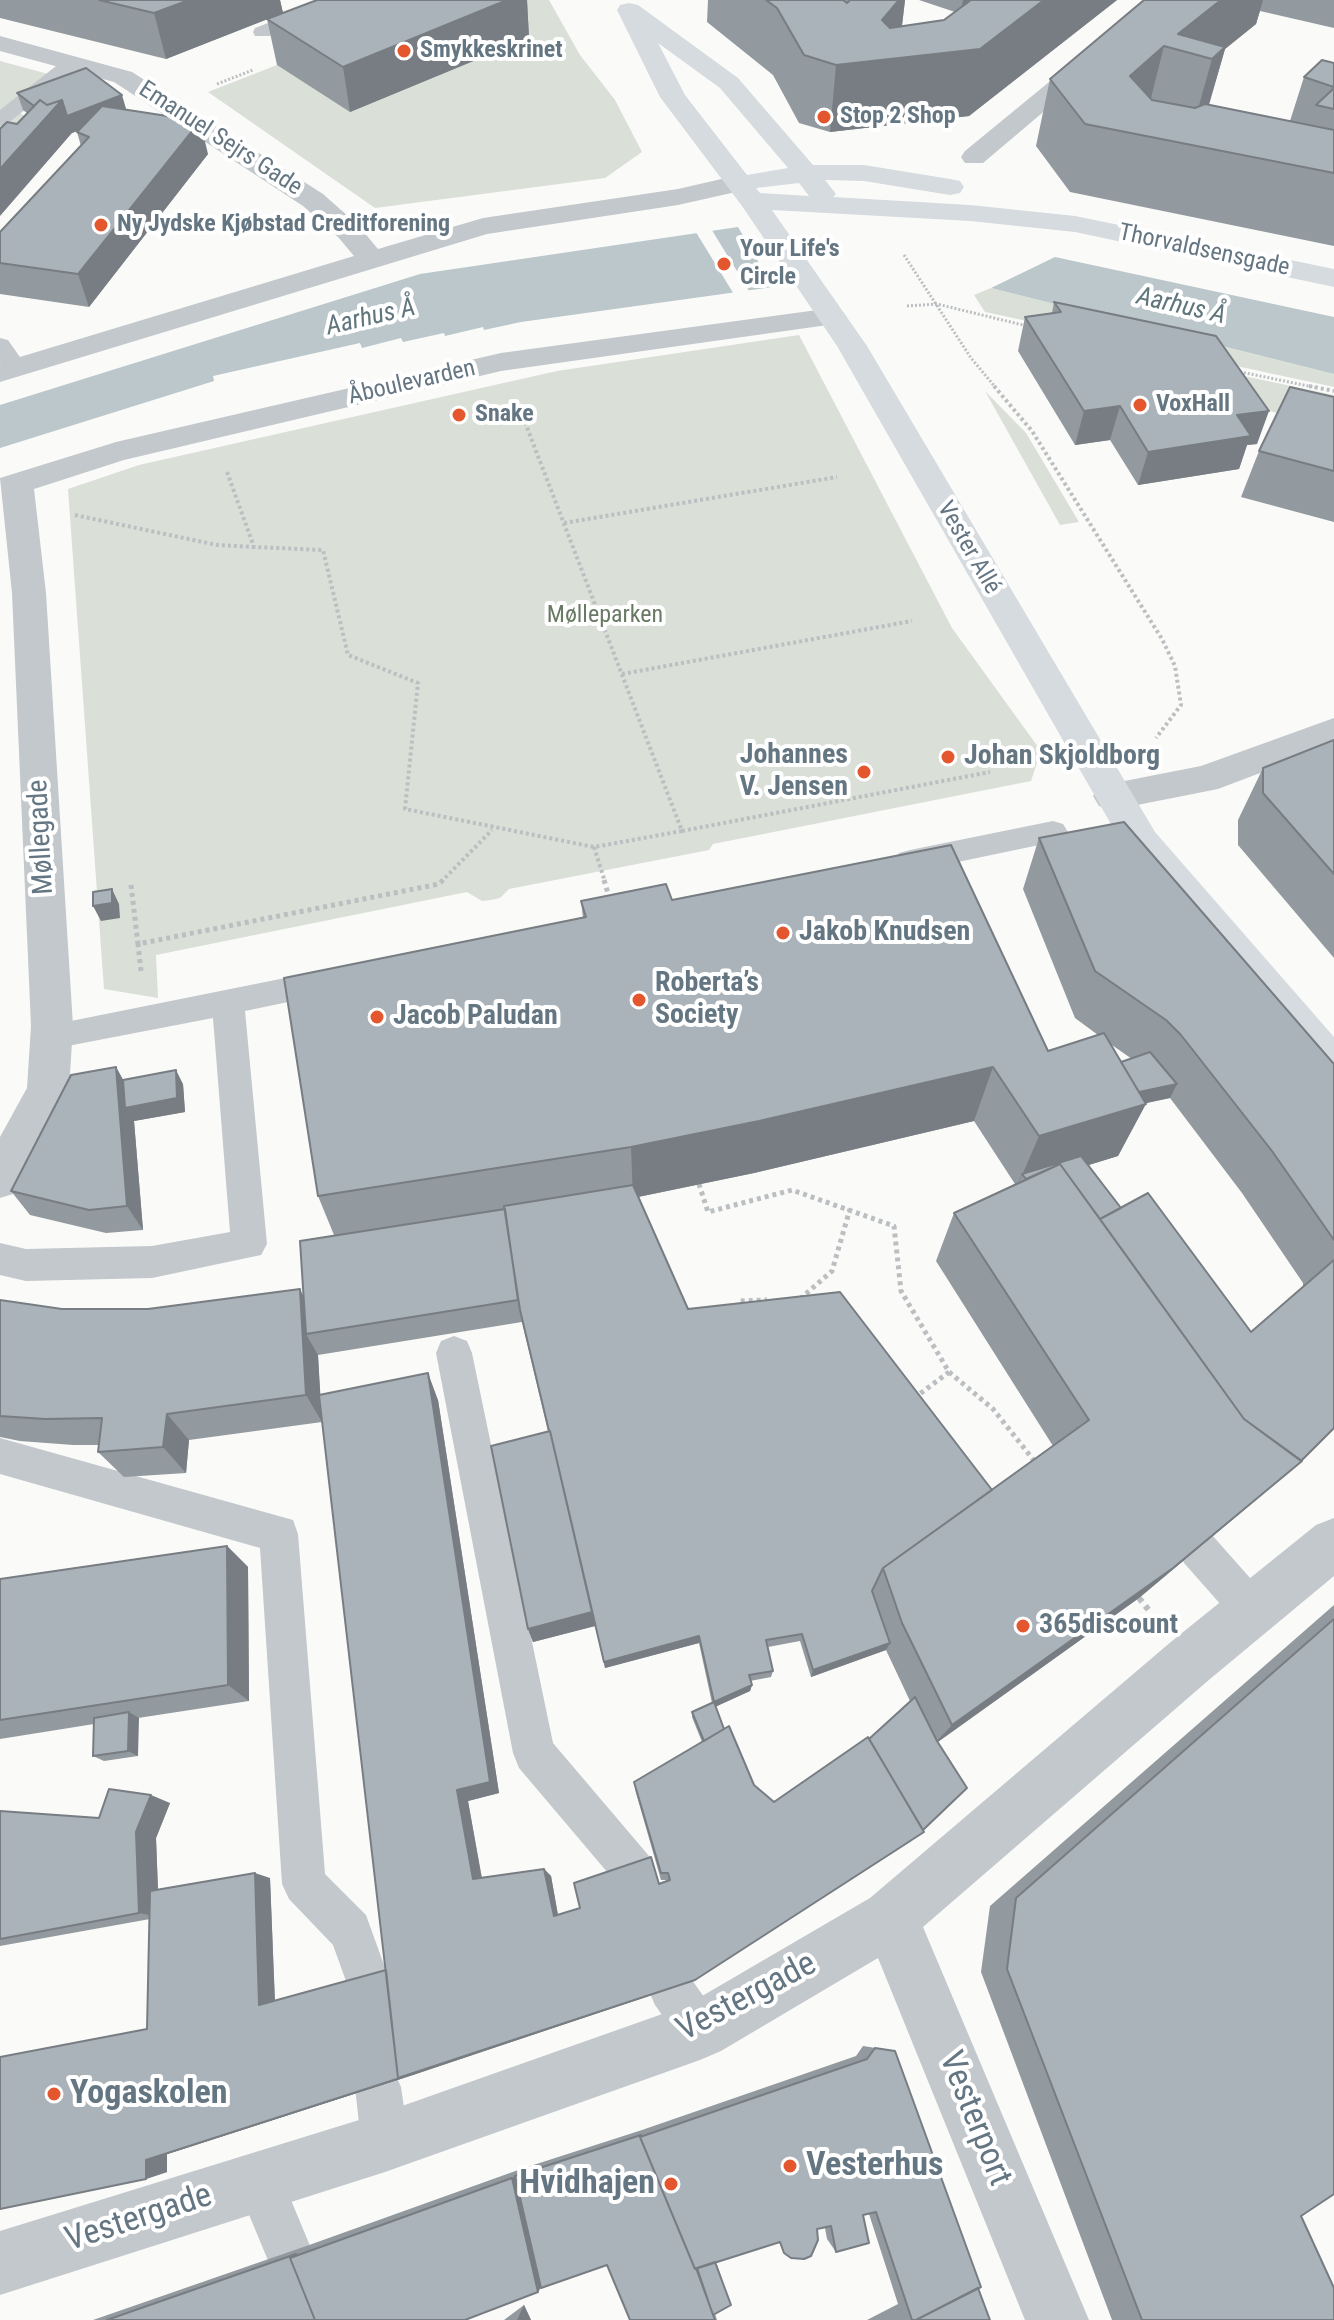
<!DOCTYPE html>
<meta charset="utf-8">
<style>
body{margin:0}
canvas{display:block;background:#fafaf8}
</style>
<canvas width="1334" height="2320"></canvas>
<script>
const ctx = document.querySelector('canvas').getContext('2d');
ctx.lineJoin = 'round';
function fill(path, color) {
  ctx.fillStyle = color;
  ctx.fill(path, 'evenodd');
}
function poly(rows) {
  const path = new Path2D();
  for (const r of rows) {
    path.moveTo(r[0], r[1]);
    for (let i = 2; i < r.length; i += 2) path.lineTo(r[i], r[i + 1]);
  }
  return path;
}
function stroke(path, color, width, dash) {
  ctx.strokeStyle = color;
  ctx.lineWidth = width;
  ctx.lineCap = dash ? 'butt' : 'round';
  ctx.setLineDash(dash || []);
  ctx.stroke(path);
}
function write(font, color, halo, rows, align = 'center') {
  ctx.font = font + ' "Roboto Condensed",sans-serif';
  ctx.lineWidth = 8;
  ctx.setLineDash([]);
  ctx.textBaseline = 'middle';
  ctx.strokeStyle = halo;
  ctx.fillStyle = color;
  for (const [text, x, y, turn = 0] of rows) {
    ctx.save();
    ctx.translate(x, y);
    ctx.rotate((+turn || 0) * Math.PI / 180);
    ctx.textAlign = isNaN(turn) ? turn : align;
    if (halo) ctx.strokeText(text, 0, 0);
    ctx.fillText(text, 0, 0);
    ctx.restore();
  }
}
const green = poly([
 [463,0,549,0,580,55,615,100,642,152,605,178,375,208,208,92,277,65],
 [0,61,85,84,19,112,42,129,0,172],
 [991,288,1334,374,1334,387,985,312,974,295],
 [799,335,952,628,1041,751,1031,781,713,844,709,850,509,889,500,898,491,900,482,901,467,892,156,955,158,998,104,989,68,489,139,465,557,371],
 [1239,375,1334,395,1334,428,1262,409],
 [985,391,1026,433,1079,522,1060,525]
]);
const water = poly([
 [738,227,773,287,521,322,484,330,483,327,445,336,444,333,403,342,401,338,362,348,360,343,213,376,214,381,0,448,0,405,420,274],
 [1055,257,1334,317,1334,374,991,288]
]);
const pier = poly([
 [710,227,751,294,735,296,694,229]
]);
const pathFar3 = poly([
 [217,84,253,70],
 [904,255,971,358,996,388],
 [907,306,937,304,1027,326],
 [1236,371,1318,388]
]);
const pathFar2 = poly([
 [994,386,1032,431,1162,639,1175,666,1181,705,1156,738],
 [1309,386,1334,391],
 [227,472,254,547,323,550,348,655,418,683,405,809,594,847,682,831,518,404],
 [75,515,217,545,254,547],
 [564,523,837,477],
 [622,674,912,621],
 [682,831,990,772],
 [594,847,605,882],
 [441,882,492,830]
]);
const pathFar1 = poly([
 [604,880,610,900],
 [131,885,138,944],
 [141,971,138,944,439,884,443,880],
 [699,1184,708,1212,792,1190,894,1226,901,1291,949,1372,993,1409,1036,1463],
 [800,1299,832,1271,850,1209],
 [741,1307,739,1301,767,1300],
 [919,1399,917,1396,949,1372]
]);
const path = poly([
 [1139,1598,1151,1613]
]);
const lane = poly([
 [328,0,354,0,352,4,269,36,255,36,253,32,255,28,328,0],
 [72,57,82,63,79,67,7,124,0,126,0,110,65,59,72,57],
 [0,338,8,340,24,363,28,368,24,373,8,373,0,362,0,338],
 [1053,821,1063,824,1068,832,1063,840,910,872,899,869,895,861,899,853,910,850,1053,821],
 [330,969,341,973,346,982,341,991,245,1011,267,1244,261,1255,152,1278,26,1281,0,1275,0,1243,26,1249,152,1246,230,1232,213,1018,52,1049,41,1045,36,1036,41,1027,330,969],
 [454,1336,467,1341,472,1353,553,1743,649,1856,656,1871,649,1886,634,1893,619,1886,519,1768,513,1753,436,1353,441,1341,454,1336],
 [0,1438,293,1520,298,1534,325,1874,366,1915,389,1979,383,1995,367,2001,351,1995,333,1945,289,1899,282,1884,260,1548,0,1474,0,1438],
 [1198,1529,1212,1535,1266,1596,1272,1610,1266,1624,1252,1630,1238,1624,1184,1563,1178,1549,1184,1535,1198,1529],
 [671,1966,687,1973,716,2014,723,2030,716,2046,700,2053,684,2046,655,2005,648,1989,655,1973,671,1966],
 [378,2064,394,2071,401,2087,409,2142,402,2159,385,2166,368,2159,361,2142,355,2087,362,2071,378,2064],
 [259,2157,276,2164,313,2253,306,2270,289,2277,272,2270,235,2181,242,2164,259,2157]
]);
const street = poly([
 [1149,0,1176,0,983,163,965,163,961,157,965,151,1149,0],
 [0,36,132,72,323,194,358,225,378,249,483,218,678,189,739,175,749,177,753,183,749,189,678,205,487,234,0,382,0,363,354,256,338,237,303,206,114,82,0,51,0,36],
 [832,308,842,311,847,317,842,323,501,371,124,460,34,489,46,593,73,1026,69,1090,16,1193,0,1198,0,1137,27,1088,31,1026,12,593,0,478,116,442,501,353,832,308],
 [1334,718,1334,745,1218,789,1112,810,1099,806,1093,796,1099,786,1201,766,1334,718],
 [1334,1518,1334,1576,1210,1679,923,1927,1089,2320,1025,2320,878,1958,721,2051,700,2060,385,2172,0,2295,0,2231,385,2112,685,2006,870,1898,1172,1641,1316,1525,1334,1518]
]);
const secondary = poly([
 [629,3,638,5,738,78,813,165,864,165,950,179,960,181,964,187,960,193,950,195,864,181,825,180,836,194,833,197,970,205,1075,216,1334,269,1334,287,1075,232,970,221,772,210,867,346,1155,832,1334,1037,1334,1085,1319,1080,1210,946,1127,852,837,346,742,206,660,97,617,10,620,5,629,3],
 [658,43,720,88,788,168,747,175,685,95,658,43],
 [799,183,809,196,760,193,756,188,799,183]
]);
const wall = poly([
 [0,0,280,0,283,13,166,59,0,18],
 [317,0,527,0,529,38,350,112,277,65,267,19],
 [708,0,905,0,902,26,944,20,955,12,919,0,1117,0,969,116,830,132,799,123,773,75,707,22],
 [1144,0,1334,0,1334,28,1260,11,1256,24,1225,49,1209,105,1290,121,1304,77,1334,63,1334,246,1070,192,1036,146,1050,79],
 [17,93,127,110,208,154,89,307,0,294,0,232,81,146,77,132,79,130,72,133,17,124,27,113,23,110],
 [1054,302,1257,444,1247,445,1239,469,1138,485,1110,440,1075,445,1018,351,1025,317,1052,313],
 [1334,397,1334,522,1241,497,1259,451],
 [1334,740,1334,958,1238,845,1238,820,1263,768],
 [1039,838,1334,1064,1334,1428,1302,1461,1139,1598,938,1742,911,1841,693,1981,413,2075,167,2154,167,2172,146,2179,147,2029,150,1919,0,1946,0,1811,99,1818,170,1803,156,1838,158,1890,270,1878,275,2001,386,1970,322,1422,189,1440,186,1473,124,1477,98,1452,99,1445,73,1445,20,1441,0,1437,0,1300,62,1309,148,1309,304,1298,334,1235,318,1196,583,918,581,901,672,900,1048,1051,1098,1035,1075,1018,1023,889],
 [1109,1043,1132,1059,1121,1062],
 [1170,1098,1242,1193,1303,1283,1303,1286,1251,1332,1121,1208,1089,1165,1118,1156,1146,1103],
 [974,1121,1015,1184,954,1213,936,1261,1053,1446,992,1490,688,1309,638,1197,754,1173],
 [522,1322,548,1431,528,1629,533,1642,595,1626,605,1668,699,1643,712,1703,692,1712,692,1717,702,1742,634,1782,636,1793,661,1880,668,1880,558,1915,551,1876,544,1869,482,1878,468,1801,499,1793,438,1400,320,1395,318,1355],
 [800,1641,811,1677,886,1650,910,1701,869,1739,774,1802,754,1785,724,1729,716,1706,750,1691,752,1685,750,1681,771,1677,773,1671,768,1647],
 [116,1067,123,1080,183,1084,185,1112,134,1121,143,1230,106,1233,30,1215,11,1191],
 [227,1546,248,1567,249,1701,138,1718,138,1756,104,1761,93,1756,94,1724,0,1739,0,1579],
 [1334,1605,1334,2194,1301,2216,1334,2320,1112,2320,981,1972,990,1906],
 [863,2046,895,2051,990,2320,867,2320,898,2304,869,2214,863,2215,836,2252,827,2239,825,2228,817,2229,784,2253,779,2242,716,2262,731,2305,715,2314,717,2320,630,2320,607,2265,541,2288,538,2292,465,2320,93,2320,312,2244,521,2169,642,2130,856,2056],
 [524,2305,531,2320,504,2320]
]);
const shadedWall = poly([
 [189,0,280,0,283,13,166,59,154,13],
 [507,0,527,0,529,38,350,112,343,67],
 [899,0,905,0,898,58,1044,0,1117,0,969,116,830,132,836,65,882,20],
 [963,0,978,0,961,13],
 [1221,0,1263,0,1256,24,1225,49,1206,114,1193,127,1212,59,1178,34],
 [1164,46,1147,114,1130,76],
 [122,95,127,112,72,133,0,216,0,169,62,100],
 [200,121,208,154,89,307,78,274],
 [1120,406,1110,440,1075,445,1084,411],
 [1269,411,1257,444,1247,445,1239,469,1138,485,1148,452,1237,415],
 [112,889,119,904,120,918,101,921,93,906],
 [116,1067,131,1094,176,1070,183,1084,185,1112,134,1121,143,1230,127,1206],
 [993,1067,974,1121,754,1173,633,1198,631,1147],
 [1177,1084,1170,1098,1095,1114,1101,1100],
 [1146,1104,1118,1156,1029,1183,1022,1174,1017,1187,1039,1136],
 [300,1289,315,1320,306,1334,318,1355,322,1422,306,1395],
 [428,1373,438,1400,499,1793,468,1801,483,1886,473,1879,457,1790],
 [167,1414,189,1440,186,1473,163,1447],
 [1302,1461,1139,1598,932,1746,952,1725],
 [227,1546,248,1567,249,1701,228,1685],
 [592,1612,595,1626,533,1642,528,1629],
 [699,1636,699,1643,605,1668,604,1662],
 [890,1643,886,1650,811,1677,813,1670],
 [752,1685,750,1691,713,1708,714,1702],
 [129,1712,139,1718,138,1756,128,1751],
 [151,1795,170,1803,156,1838,159,1917,139,1913,136,1832],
 [911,1841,693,1981,413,2075,167,2154,167,2172,146,2179,146,2160],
 [544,1869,551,1876,559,1921,554,1916],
 [255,1873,270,1878,275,2006,259,2005],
 [515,2176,546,2276,538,2292,512,2178],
 [524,2305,531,2320,517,2320]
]);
const building = poly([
 [99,0,189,0,154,13,99,0],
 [317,0,507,0,343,67,267,19,317,0],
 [766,0,843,0,847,3,850,0,899,0,882,20,890,28,944,20,971,0,1044,0,980,49,836,65,804,55,777,8,766,0],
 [1144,0,1221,0,1178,34,1225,47,1212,59,1164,46,1130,76,1152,100,1195,108,1205,104,1334,130,1334,173,1085,124,1050,79,1144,0],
 [1322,60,1334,63,1334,87,1304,77,1322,60],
 [86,68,122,95,67,116,62,100,47,105,40,100,34,106,17,93,86,68],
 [1334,88,1334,109,1316,105,1334,88],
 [40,100,47,105,62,100,0,169,0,129,7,122,17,124,40,100],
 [102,106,200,121,78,274,0,263,0,232,89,137,77,132,102,106],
 [1054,302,1216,336,1269,411,1237,415,1251,436,1148,452,1120,406,1084,411,1025,317,1061,312,1054,302],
 [1290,387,1334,397,1334,471,1259,451,1290,387],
 [1334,740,1334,874,1263,793,1263,768,1334,740],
 [1124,822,1334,1064,1334,1240,1272,1151,1181,1035,1166,1020,1095,971,1039,838,1124,822],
 [951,845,1048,1051,1104,1033,1146,1104,1039,1136,993,1067,759,1121,631,1147,318,1196,284,978,586,917,581,901,666,884,672,900,951,845],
 [112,889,112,903,93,906,93,892,112,889],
 [1150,1052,1177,1084,1139,1092,1121,1062,1150,1052],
 [116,1067,127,1206,89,1210,11,1191,71,1075,116,1067],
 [176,1070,177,1098,125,1108,123,1080,176,1070],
 [1081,1156,1121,1208,1100,1219,1060,1164,1026,1179,1022,1174,1081,1156],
 [1060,1164,1244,1419,1302,1461,1173,1568,952,1725,902,1623,883,1568,1089,1420,954,1213,1060,1164],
 [633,1185,688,1309,840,1292,992,1490,883,1568,872,1591,890,1643,813,1670,802,1634,766,1640,773,1671,749,1675,752,1685,714,1702,699,1636,604,1662,550,1431,549,1431,520,1310,504,1206,633,1185],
 [1148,1193,1251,1332,1334,1260,1334,1428,1301,1461,1244,1419,1100,1219,1148,1193],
 [505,1209,518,1300,306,1334,300,1241,505,1209],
 [300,1289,306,1395,167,1414,163,1447,98,1452,102,1418,45,1419,0,1416,0,1300,62,1309,148,1309,300,1289],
 [428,1373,490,1782,457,1790,473,1879,544,1869,554,1916,580,1908,574,1883,651,1857,659,1884,670,1880,668,1873,661,1873,634,1782,729,1726,754,1785,774,1802,868,1737,924,1832,695,1980,398,2078,319,1395,428,1373],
 [550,1431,592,1612,528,1629,491,1446,550,1431],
 [227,1546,228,1685,0,1720,0,1579,227,1546],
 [1334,1619,1334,2194,1301,2216,1334,2288,1334,2320,1142,2320,1007,1969,1016,1898,1334,1619],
 [915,1697,937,1741,967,1788,923,1830,869,1739,915,1697],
 [714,1702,724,1729,704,1741,692,1712,714,1702],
 [129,1712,128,1751,93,1756,94,1718,129,1712],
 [109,1789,151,1795,136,1832,139,1913,0,1939,0,1811,99,1818,109,1789],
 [255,1873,259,2005,386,1970,398,2078,403,2077,146,2160,146,2179,0,2209,0,2057,147,2029,150,1891,255,1873],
 [875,2048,895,2051,981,2287,916,2320,912,2320,876,2212,863,2215,869,2243,836,2252,831,2226,817,2229,818,2240,811,2256,804,2259,791,2258,784,2253,780,2242,695,2269,640,2137,867,2059,875,2048],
 [641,2135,641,2137,640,2137,695,2269,696,2268,715,2320,630,2320,607,2265,541,2288,515,2176,641,2135],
 [512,2178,538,2292,465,2320,315,2320,290,2258,512,2178],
 [296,2254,290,2258,315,2320,107,2320,296,2254],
 [715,2262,731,2305,713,2315,697,2268,715,2262],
 [978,2288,990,2320,916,2320,978,2288]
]);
const markers = [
 [404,51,8,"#e4572e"],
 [824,117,8,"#e4572e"],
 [101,225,8,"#e4572e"],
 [724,264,8,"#e4572e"],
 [1140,405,8,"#e4572e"],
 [459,415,8,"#e4572e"],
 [948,757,8,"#e4572e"],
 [864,772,8,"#e4572e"],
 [783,933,8,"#e4572e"],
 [639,1000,8,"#e4572e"],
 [377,1017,8,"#e4572e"],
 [1023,1626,8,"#e4572e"],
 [54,2094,8,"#e4572e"],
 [790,2166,8,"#e4572e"],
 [671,2184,8,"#e4572e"]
];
const farPoinames = [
 ["Smykkeskrinet",420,51],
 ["Stop 2 Shop",840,117],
 ["Ny Jydske Kjøbstad Creditforening",117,225],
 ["Your Life's",740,250],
 ["Circle",740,278],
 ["VoxHall",1156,405],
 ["Snake",475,415]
];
const farStreetnames = [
 ["Emanuel Sejrs Gade",220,139,33],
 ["Thorvaldsensgade",1204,251,12],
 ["Åboulevarden",412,383,-13],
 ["Vester Allé",968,548,60]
];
const farParknames = [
 ["Mølleparken",605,616]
];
const farWaternames = [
 ["Aarhus Å",1181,307,13],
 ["Aarhus Å",371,318,-13]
];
const poiNames = [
 ["Johannes",848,756,"right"],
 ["V. Jensen",848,788,"right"],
 ["Johan Skjoldborg",964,757],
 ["Jakob Knudsen",799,933],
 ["Roberta’s",655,984],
 ["Society",655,1016],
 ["Jacob Paludan",393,1017],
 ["365discount",1039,1626]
];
const streetNames = [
 ["Møllegade",42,837,-93]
];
const nearStreetnames = [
 ["Vestergade",747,1998,-28],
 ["Vesterport",974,2119,68],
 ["Vestergade",139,2219,-18]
];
const nearPoinames = [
 ["Yogaskolen",70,2094],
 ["Vesterhus",806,2166],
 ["Hvidhajen",655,2184,"right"]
];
fill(green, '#dadfd7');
fill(water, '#bbc7cb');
fill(pier, '#fafaf8');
stroke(pathFar3, '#bbbfc2', 3, [2, 2]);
stroke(pathFar2, '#bbbfc2', 4, [3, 3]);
stroke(pathFar1, '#bbbfc2', 5, [4, 4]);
stroke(path, '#bbbfc2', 6, [5, 5]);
fill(lane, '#c3c8cc');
fill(street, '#c3c8cc');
fill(secondary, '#d6dbdf');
fill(wall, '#929a9f');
fill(shadedWall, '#777d82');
fill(building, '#aab3b9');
stroke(building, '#777d82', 2);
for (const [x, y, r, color] of markers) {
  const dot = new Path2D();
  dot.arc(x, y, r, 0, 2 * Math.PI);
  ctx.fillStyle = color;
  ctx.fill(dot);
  stroke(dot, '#fff', 3);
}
write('bold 24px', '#657683', '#fff', farPoinames, 'left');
write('24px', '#657683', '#fff', farStreetnames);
write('24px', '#687a64', '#fff', farParknames);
write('italic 26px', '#60757c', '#fff', farWaternames);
write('bold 28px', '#657683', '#fff', poiNames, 'left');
write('28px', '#657683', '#fff', streetNames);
write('34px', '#657683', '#fff', nearStreetnames);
write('bold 34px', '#657683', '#fff', nearPoinames, 'left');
</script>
